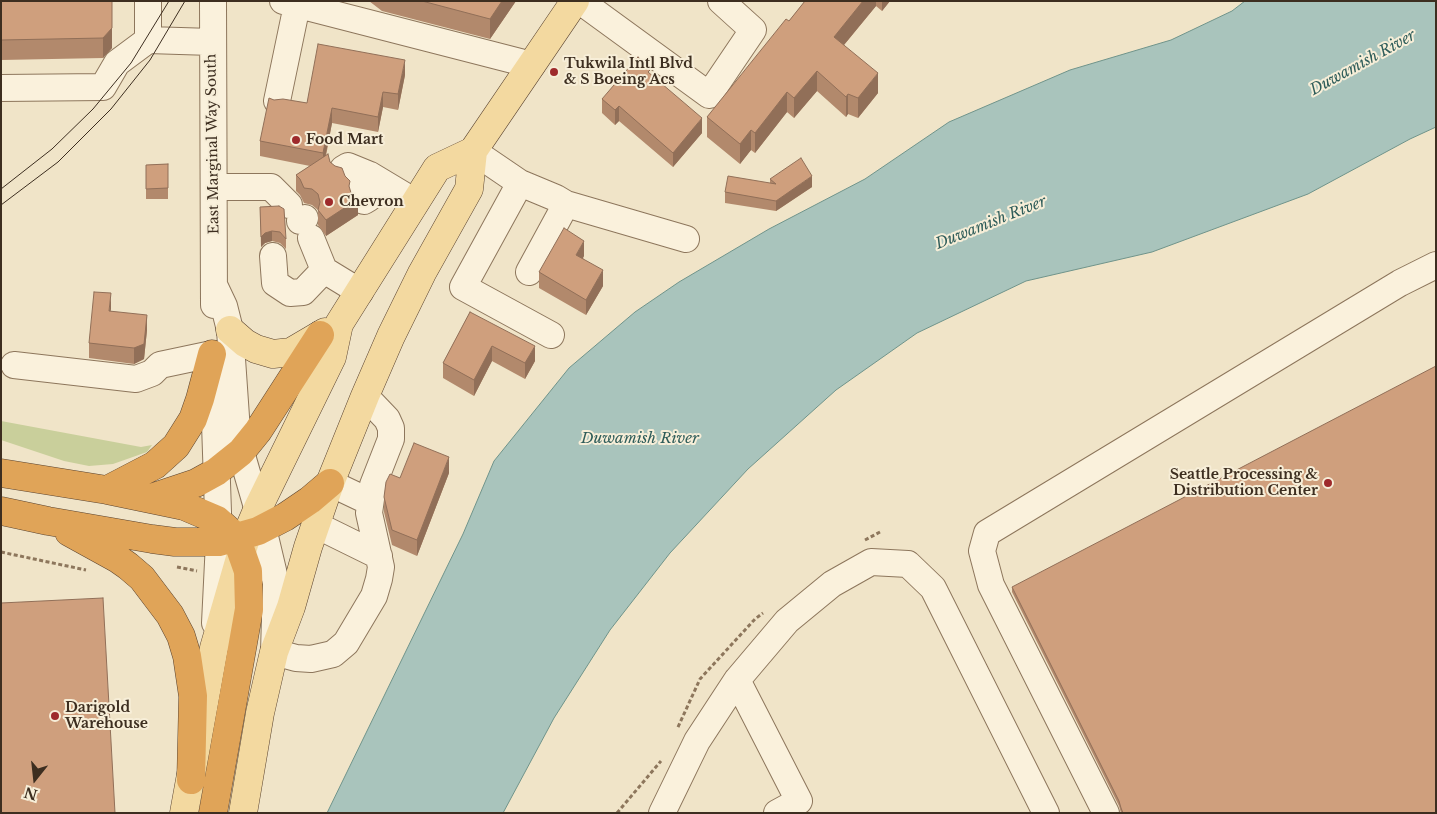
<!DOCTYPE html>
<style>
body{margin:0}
#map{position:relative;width:1437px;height:814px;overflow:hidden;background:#f0e4c8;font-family:"Libre Baskerville",serif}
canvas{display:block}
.frame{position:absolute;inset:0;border:2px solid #3d2e20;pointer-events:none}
.north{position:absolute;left:10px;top:754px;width:50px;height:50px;-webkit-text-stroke:4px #f7eed8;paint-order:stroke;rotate:196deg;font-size:14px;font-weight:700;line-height:20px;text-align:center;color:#3d2e20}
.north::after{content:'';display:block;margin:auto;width:18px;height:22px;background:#3d2e20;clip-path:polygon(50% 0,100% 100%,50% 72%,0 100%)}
</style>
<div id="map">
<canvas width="1437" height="814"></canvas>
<div class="frame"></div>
<div class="north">N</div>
</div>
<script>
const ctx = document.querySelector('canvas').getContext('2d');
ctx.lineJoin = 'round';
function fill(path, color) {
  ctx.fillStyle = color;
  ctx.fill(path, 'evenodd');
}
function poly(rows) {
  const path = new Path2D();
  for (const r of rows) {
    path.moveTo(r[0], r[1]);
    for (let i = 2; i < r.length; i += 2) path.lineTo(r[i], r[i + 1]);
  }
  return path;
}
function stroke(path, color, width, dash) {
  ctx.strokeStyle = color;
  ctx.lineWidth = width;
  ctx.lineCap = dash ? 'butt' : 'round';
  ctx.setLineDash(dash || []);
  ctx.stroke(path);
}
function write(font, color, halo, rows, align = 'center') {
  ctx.font = font + ' "Libre Baskerville",serif';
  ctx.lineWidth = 4;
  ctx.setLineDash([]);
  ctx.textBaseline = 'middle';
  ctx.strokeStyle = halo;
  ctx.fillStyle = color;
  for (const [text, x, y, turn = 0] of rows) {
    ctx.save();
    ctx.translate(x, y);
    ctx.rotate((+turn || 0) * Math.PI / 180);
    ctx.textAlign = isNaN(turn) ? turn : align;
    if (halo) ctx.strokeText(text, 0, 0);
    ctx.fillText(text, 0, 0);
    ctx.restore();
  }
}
const green = poly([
 [1,421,141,447,152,445,147,452,113,464,89,466,64,461,1,440]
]);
const water = poly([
 [1245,1,1436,1,1436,127,1410,139,1308,194,1152,252,1026,281,917,333,836,390,748,469,670,553,610,630,554,718,503,813,327,813,463,534,494,461,569,368,635,312,679,282,769,229,865,179,949,122,1070,70,1171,40,1232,11,1245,1]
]);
const path = poly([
 [865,540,880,532],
 [1,552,86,570],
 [177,567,197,571],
 [678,727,700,679,755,619,763,613],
 [617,813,661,761]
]);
const minor = poly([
 [213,1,214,305],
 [283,1,532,65],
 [580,1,709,95,753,30,721,1],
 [148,40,212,42],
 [1,88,103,87,117,63,148,40,148,1],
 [277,101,297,5],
 [473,151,520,183,556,198,566,204,529,272],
 [343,169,348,166,370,175,415,202],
 [357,183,370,175,369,198,364,201],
 [520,183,463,287,551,335],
 [214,187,271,187,289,205],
 [566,204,686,239],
 [300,221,305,218],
 [311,238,324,270,360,292],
 [273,256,275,283,290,293,303,292,324,270],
 [215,287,224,306,230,330,236,417,241,452,263,528,276,583,274,652,296,658,311,659,333,654,346,643,374,596,379,579,381,567,369,513,373,485,391,439,391,428,387,419,365,396],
 [213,364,219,542,215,623],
 [14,365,136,379,152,373,160,365,212,354],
 [330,483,370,502],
 [316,525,379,556],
 [737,680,799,801,777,813],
 [662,813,697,741,737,680,787,621,832,584,871,562,908,564,933,588,1046,813],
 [1106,813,991,585,982,551,987,533,1400,283,1436,265]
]);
const major = poly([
 [230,330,245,343,256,349,273,354,291,352,325,332],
 [184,813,214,648,247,534,258,508,332,357,339,324,437,168,473,151],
 [243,813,260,713,274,652,291,607,308,547,330,483,365,396,391,336,422,273,469,189,473,151,575,1]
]);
const highway = poly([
 [1,473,107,490,184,506,217,520,236,537,248,571,249,609,213,813],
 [107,490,155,465,176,446,193,419,200,399,212,354],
 [151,498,196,483,216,472,241,452,258,431,320,335],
 [1,511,48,521,152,539,175,542,219,542,258,531,285,517,310,500,330,483],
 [69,532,118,559,128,566,142,578,170,615,181,636,187,656,193,696,191,780]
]);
const tram = poly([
 [1,189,52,149,93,109,131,63,169,1],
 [1,205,58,162,111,109,150,60,185,1]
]);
const wall = poly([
 [1,1,112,1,112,48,103,58,1,60],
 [369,1,516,1,490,39,382,11],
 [805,1,890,1,882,11,876,6,844,45,878,93,858,118,848,114,846,117,817,91,794,118,787,112,755,153,751,150,740,164,707,137,707,117,789,21],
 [405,75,398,110,383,107,378,132,332,123,326,156,350,190,358,215,326,236,318,225,318,210,312,205,304,203,300,195,296,191,296,175,310,166,260,156,260,141,274,100,307,103],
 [651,75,702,133,673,167,619,121,615,125,602,113,602,99],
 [168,164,168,199,146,199,146,165],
 [770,179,812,187,776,211,725,203,725,192,770,183],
 [260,207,286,239,286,249,280,243,272,241,265,243,261,247],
 [584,256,583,258,603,286,586,315,539,288,539,272],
 [111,311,147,330,144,359,134,364,89,358,89,343],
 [470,312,535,361,525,379,492,361,474,396,443,378,443,363],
 [449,473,417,556,392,545,384,512,384,497,400,478],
 [1012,587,1436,813,1121,813,1119,806,1012,592]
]);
const shadedWall = poly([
 [502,1,516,1,490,39,490,19],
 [863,1,876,1,876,6,834,57,834,37],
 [882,1,890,1,882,11],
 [112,28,112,48,103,58,103,38],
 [405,60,405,75,398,110,398,94],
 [817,71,817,91,794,118,794,98],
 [878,73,878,93,858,118,858,98],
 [383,92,383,107,378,132,378,117],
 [787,92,787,112,755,153,755,133],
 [848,94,848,114,846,117,846,97],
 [619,106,619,121,615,125,615,110],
 [332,108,332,123,323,168,323,153],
 [702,118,702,133,673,167,673,153],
 [751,130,751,150,740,164,740,144],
 [812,176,812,187,776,211,776,201],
 [358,199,358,215,326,236,326,220],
 [272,231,272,241,265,243,261,247,261,237,265,233],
 [584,241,584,256,576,270,576,255],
 [603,270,603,286,586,315,586,300],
 [111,293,111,309,109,326,109,311],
 [147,315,147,330,144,359,134,364,134,348],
 [492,346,492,361,474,396,474,380],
 [535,346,535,361,525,379,525,363],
 [449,457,449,473,417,556,417,540]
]);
const building = poly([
 [1,1,112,1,112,28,103,38,1,40,1,1],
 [422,1,502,1,490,19,422,1],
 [805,1,863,1,834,37,878,73,858,98,848,94,846,97,817,71,794,98,787,92,755,133,751,130,740,144,707,117,786,19,789,21,805,1],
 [318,44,405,60,398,94,383,92,378,117,332,108,323,153,260,141,269,98,274,100,283,99,307,103,318,44],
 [638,57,651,69,648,72,702,118,673,153,619,106,615,110,602,99,638,57],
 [328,154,330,162,335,166,342,168,345,176,350,181,349,186,351,193,358,199,326,220,318,210,320,202,318,194,312,189,304,188,300,179,296,175,328,154],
 [801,158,812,176,776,201,725,192,728,176,776,184,770,179,801,158],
 [168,164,168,188,146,189,146,165,168,164],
 [279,206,284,209,286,239,280,232,272,231,265,233,261,237,260,207,279,206],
 [564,228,584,241,576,255,603,270,586,300,539,272,564,228],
 [94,292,111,293,109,311,147,315,144,344,134,348,89,343,94,292],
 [470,312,535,346,525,363,492,346,474,380,443,363,470,312],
 [1436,366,1436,813,1123,813,1121,808,1119,801,1012,587,1436,366],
 [414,443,449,457,417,540,392,530,384,497,386,482,390,474,400,478,414,443],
 [103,598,115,813,1,813,1,603,103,598]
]);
const markers = [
 [554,72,5,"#9e2a2b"],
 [296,140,5,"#9e2a2b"],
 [329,202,5,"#9e2a2b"],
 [1328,483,5,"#9e2a2b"],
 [55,716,5,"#9e2a2b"]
];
const poiNames = [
 ["Tukwila Intl Blvd",564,64],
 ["& S Boeing Acs",564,80],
 ["Food Mart",306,140],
 ["Chevron",339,202],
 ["Seattle Processing &",1318,475,"right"],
 ["Distribution Center",1318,491,"right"],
 ["Darigold",65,708],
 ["Warehouse",65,724]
];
const streetNames = [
 ["East Marginal Way South",213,144,-91]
];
const waterNames = [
 ["Duwamish River",1363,63,-29],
 ["Duwamish River",991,223,-22],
 ["Duwamish River",640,439]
];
fill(green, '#c9cf9b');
fill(water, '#a9c4bc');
stroke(water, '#6f938a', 1);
stroke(minor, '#8d765c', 28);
stroke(major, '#5b4430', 29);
stroke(highway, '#5b4430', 29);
stroke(path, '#8d765c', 3, [4, 2.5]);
stroke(minor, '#faf1dc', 26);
stroke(major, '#f3d9a0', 28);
stroke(highway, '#e0a458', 28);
stroke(tram, '#3d2e20', 1);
fill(wall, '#b2896c');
fill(shadedWall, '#916f58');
fill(building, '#cf9f7d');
stroke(building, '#916f58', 1);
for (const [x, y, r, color] of markers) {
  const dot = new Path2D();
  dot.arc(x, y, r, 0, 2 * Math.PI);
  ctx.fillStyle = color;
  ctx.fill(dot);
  stroke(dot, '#f7eed8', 2);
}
write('bold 14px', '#3d2e20', '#f7eed8', poiNames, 'left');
write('14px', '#3d2e20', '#f7eed8', streetNames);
write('italic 15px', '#2f5d5a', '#f7eed8', waterNames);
</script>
